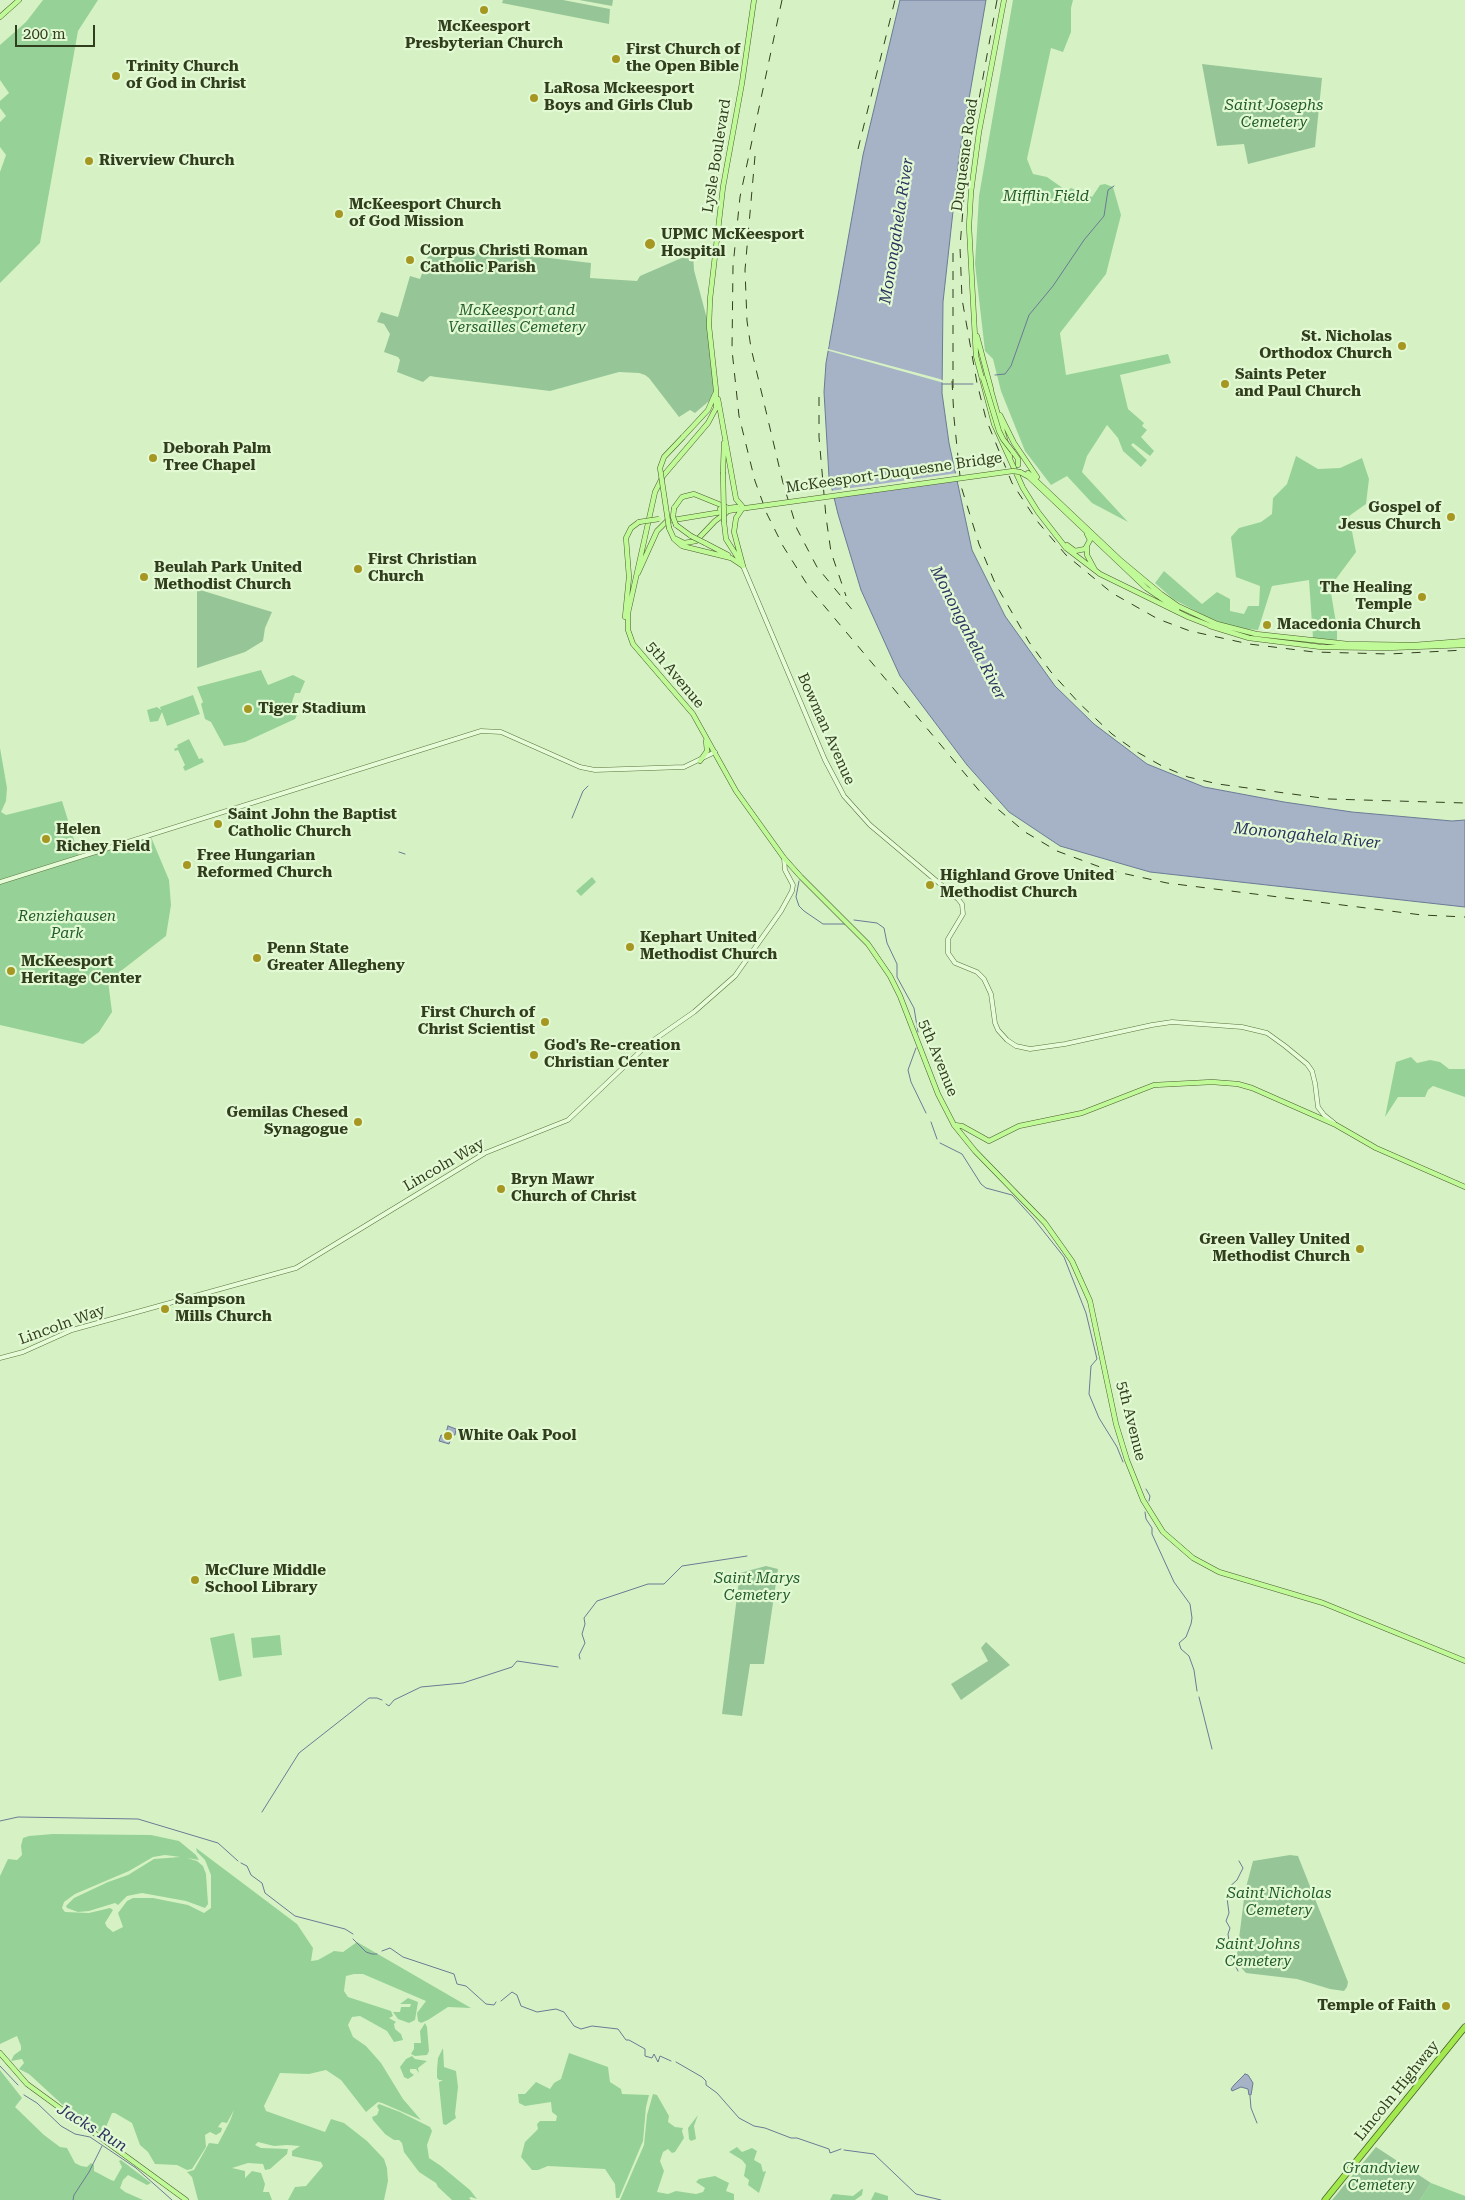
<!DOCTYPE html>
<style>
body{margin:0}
#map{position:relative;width:1465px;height:2200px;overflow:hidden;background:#d6f2c4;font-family:"Roboto Serif",serif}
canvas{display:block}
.scale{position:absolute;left:15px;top:25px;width:80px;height:22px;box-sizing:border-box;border:2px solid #313e1d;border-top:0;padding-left:6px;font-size:15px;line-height:18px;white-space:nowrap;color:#313e1d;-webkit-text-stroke:4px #e2f9d4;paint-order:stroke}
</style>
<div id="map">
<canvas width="1465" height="2200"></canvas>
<div class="scale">200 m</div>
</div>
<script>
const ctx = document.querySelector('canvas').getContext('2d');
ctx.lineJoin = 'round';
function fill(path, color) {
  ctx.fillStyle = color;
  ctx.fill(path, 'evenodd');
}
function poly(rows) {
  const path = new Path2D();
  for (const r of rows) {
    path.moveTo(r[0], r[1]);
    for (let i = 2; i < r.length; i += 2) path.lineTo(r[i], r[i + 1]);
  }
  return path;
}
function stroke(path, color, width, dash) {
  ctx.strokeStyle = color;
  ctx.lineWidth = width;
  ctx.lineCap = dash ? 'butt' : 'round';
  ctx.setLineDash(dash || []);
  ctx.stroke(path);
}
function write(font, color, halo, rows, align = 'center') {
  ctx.font = font + ' "Roboto Serif",serif';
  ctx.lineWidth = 4.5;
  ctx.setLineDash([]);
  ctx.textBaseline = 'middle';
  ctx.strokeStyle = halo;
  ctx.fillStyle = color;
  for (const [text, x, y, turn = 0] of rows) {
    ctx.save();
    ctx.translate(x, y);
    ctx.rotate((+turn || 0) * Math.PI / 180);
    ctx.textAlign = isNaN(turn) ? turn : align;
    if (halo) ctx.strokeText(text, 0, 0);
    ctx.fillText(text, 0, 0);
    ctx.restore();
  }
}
const green = poly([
 [43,0,98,0,78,31,40,243,0,283,0,172,6,155,0,147,0,122,6,116,0,108,0,101,9,93,0,80,0,45,26,22],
 [1013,0,1073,0,1071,8,1071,32,1063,52,1051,48,1027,159,1033,174,1047,177,1067,191,1071,188,1092,197,1100,185,1105,184,1113,187,1121,215,1106,274,1060,333,1066,375,1168,354,1171,363,1120,375,1128,409,1144,423,1142,426,1147,430,1141,437,1154,451,1150,456,1133,443,1131,445,1147,460,1141,467,1123,451,1118,438,1107,425,1087,456,1082,472,1128,522,1092,503,1067,476,1051,485,1025,451,1001,391,993,359,985,351,975,264,979,196],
 [1296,456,1318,469,1340,468,1362,458,1369,479,1366,504,1349,516,1356,552,1330,587,1337,629,1337,640,1313,638,1309,580,1272,586,1258,630,1235,628,1207,617,1173,599,1155,583,1164,571,1202,604,1217,592,1230,599,1230,611,1244,614,1248,606,1259,606,1260,586,1236,577,1231,537,1239,528,1261,522,1272,514,1273,498,1287,484],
 [261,670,268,685,293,675,305,681,300,693,295,693,292,702,297,715,295,719,245,742,224,746,211,722,205,719,201,704,203,702,197,687],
 [193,695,200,714,167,726,162,712,158,721,150,722,147,710,157,707,161,710,160,707],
 [189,739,199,759,202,758,204,762,185,771,183,767,185,765,178,750,175,751,174,749,178,747,177,745],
 [0,748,7,788,6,801,1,812,6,815,62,801,80,859,151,837,169,880,171,905,166,936,108,981,112,1012,99,1032,83,1044,0,1025],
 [592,877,596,882,581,896,576,891],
 [1411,1057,1417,1063,1430,1060,1440,1062,1449,1069,1465,1069,1465,1097,1433,1086,1428,1090,1425,1097,1398,1097,1385,1117,1396,1062],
 [234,1633,242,1676,219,1681,210,1638],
 [280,1635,282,1655,253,1658,251,1638],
 [53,1834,151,1835,179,1841,196,1855,199,1860,187,1858,197,1861,203,1866,206,1874,208,1904,205,1908,186,1901,142,1893,127,1896,118,1905,115,1903,89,1911,78,1912,67,1908,66,1906,74,1898,108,1882,128,1875,154,1859,180,1857,165,1855,153,1857,129,1871,75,1894,64,1902,62,1908,65,1912,89,1913,110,1908,113,1910,105,1923,107,1927,113,1932,123,1927,118,1913,127,1901,133,1898,153,1898,188,1905,204,1913,211,1908,211,1875,205,1860,197,1852,196,1848,297,1924,313,1948,311,1961,318,1960,334,1951,343,1952,357,1942,471,2008,448,2007,428,2020,421,2023,418,2021,417,2013,426,2001,363,1974,354,1974,346,1976,344,1991,348,1997,391,2011,393,2016,389,2018,396,2022,394,2024,395,2029,401,2034,403,2040,394,2042,387,2031,360,2016,352,2017,348,2025,353,2037,366,2046,381,2063,403,2099,421,2120,382,2103,378,2102,366,2112,341,2080,326,2070,309,2074,280,2073,264,2106,266,2111,325,2132,331,2119,344,2123,367,2141,384,2159,387,2168,388,2181,384,2200,288,2200,295,2187,306,2186,323,2166,321,2162,292,2156,292,2151,300,2146,287,2145,274,2146,258,2142,255,2145,261,2148,288,2149,287,2154,270,2169,265,2170,263,2164,248,2163,232,2168,245,2171,245,2178,252,2171,261,2173,265,2184,263,2192,269,2192,272,2200,198,2200,192,2177,187,2172,194,2170,209,2143,218,2144,230,2121,234,2110,227,2123,222,2122,220,2124,218,2127,222,2128,221,2132,216,2135,210,2132,205,2135,206,2147,192,2169,187,2170,177,2165,155,2164,148,2152,140,2145,132,2123,115,2113,112,2113,103,2134,65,2107,29,2074,19,2069,24,2063,22,2059,11,2061,14,2055,21,2050,21,2046,17,2036,0,2044,0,1876,8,1859,17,1860,22,1855,21,1846,23,1838,29,1836],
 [408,1998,418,2002,415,2020,409,2023,398,2019,393,2012,400,2012,401,2007,410,2007,411,2004,400,2004],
 [425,2023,427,2027,429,2051,427,2055,415,2056,411,2054,414,2049,414,2043,421,2043,420,2031],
 [443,2048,444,2067,456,2071,458,2087,455,2114,456,2118,446,2125,443,2124,439,2085,439,2082,443,2080,439,2080,437,2078,437,2069,438,2058],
 [569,2053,608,2067,610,2082,621,2089,622,2094,649,2095,646,2107,643,2141,619,2198,616,2198,615,2184,605,2169,548,2166,538,2170,532,2170,521,2157,525,2142,538,2129,537,2124,540,2121,556,2121,557,2116,552,2112,551,2102,525,2106,519,2103,518,2094,525,2094,536,2082,550,2089,554,2083,561,2079],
 [412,2056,415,2059,427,2061,418,2068,419,2073,416,2069,410,2069,410,2072,414,2075,408,2079,404,2077,400,2067,406,2059],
 [0,2070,22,2098,15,2107,44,2135,60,2147,67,2148,75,2163,81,2166,87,2167,91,2163,94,2165,94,2171,111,2180,114,2181,122,2167,119,2161,121,2160,151,2183,147,2185,128,2175,123,2180,120,2188,125,2192,143,2200,0,2200],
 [653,2094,657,2095,669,2116,668,2122,675,2127,683,2128,682,2131,684,2138,675,2152,672,2153,668,2149,663,2152,660,2161,664,2171,657,2192,668,2194,676,2191,696,2194,703,2192,705,2188,696,2182,699,2179,715,2176,729,2183,726,2191,734,2194,734,2200,620,2200,644,2145,647,2115],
 [379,2104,400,2112,430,2127,432,2131,427,2145,429,2158,441,2166,470,2190,477,2199,471,2197,469,2198,471,2200,452,2200,438,2187,436,2183,419,2172,404,2152,402,2143,399,2140,394,2140,385,2134,373,2120,372,2117,377,2115,379,2110,377,2106],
 [698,2115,694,2126,696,2139,691,2141,689,2139,688,2128],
 [737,2147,742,2152,752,2148,757,2151,754,2160,761,2164,763,2172,766,2171,759,2193,748,2185,749,2180,744,2176,746,2165,742,2160,729,2152],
 [1431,2183,1465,2196,1465,2200,1420,2200],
 [862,2189,863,2189,862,2195,855,2200,830,2200,833,2194,853,2196],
 [875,2192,888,2196,888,2200,871,2200]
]);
const cemetery = poly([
 [503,0,563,0,610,9,609,24,502,3],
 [579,0,613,0,612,6],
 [1202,64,1322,78,1315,147,1248,164,1244,144,1217,146],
 [473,249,591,263,590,278,637,281,640,276,693,253,694,270,707,319,714,391,709,401,695,413,690,410,679,417,649,378,645,375,639,373,619,372,550,391,436,377,430,376,423,382,397,372,400,360,398,357,384,352,390,334,384,324,377,322,381,312,398,317,410,276,420,279,430,251,453,258,459,251,473,252],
 [197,589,272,612,265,628,263,641,245,652,197,668],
 [766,1566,778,1569,764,1664,750,1664,742,1716,722,1714,740,1573],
 [986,1642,1010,1665,961,1700,951,1684,988,1661,981,1648],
 [1290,1855,1298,1856,1348,1982,1347,1987,1344,1991,1330,1989,1297,1979,1246,1973,1236,1962,1245,1891,1253,1861],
 [1376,2147,1431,2183,1420,2200,1332,2200]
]);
const water = poly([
 [900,0,986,0,959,157,943,302,942,393,949,443,972,550,1005,616,1055,686,1094,724,1147,764,1204,787,1284,802,1352,812,1452,821,1465,820,1465,907,1150,872,1060,846,1009,812,967,765,900,676,861,590,838,514,829,477,824,392,826,363,863,155,900,0],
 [448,1426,456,1429,455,1435,452,1435,449,1444,439,1441,441,1435,445,1436,448,1426],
 [1245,2074,1248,2075,1253,2083,1251,2095,1249,2095,1248,2089,1241,2087,1232,2091,1231,2089,1234,2085,1245,2074]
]);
const pier = poly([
 [831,318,828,349,940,379,944,381,944,383,826,350],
 [958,473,959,480,831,498,830,491]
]);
const stream = poly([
 [995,375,1005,374,1011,366,1029,315,1053,286,1084,240,1104,216,1108,190,1114,186],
 [942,384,951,384],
 [954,384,973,384],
 [572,818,583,791,588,786],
 [399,852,405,854],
 [799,881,796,897,799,906,804,911,823,924,845,924],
 [854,920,877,923,884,928,887,943,897,964,897,977,914,1008,918,1032],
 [916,1048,908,1070,911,1082,926,1113],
 [931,1122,937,1139],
 [940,1143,962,1154,981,1184,986,1188,1012,1195,1033,1218,1064,1257,1086,1313,1097,1359,1091,1366,1089,1394,1099,1418,1117,1447,1123,1462],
 [1146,1489,1150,1496,1149,1501],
 [1145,1512,1146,1519,1152,1528,1152,1534,1174,1582,1190,1604,1192,1618,1191,1624,1186,1637,1179,1643,1181,1649,1189,1656,1194,1670,1197,1691],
 [580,1659,579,1655,585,1643,582,1634,585,1624,584,1618,597,1601,648,1584,664,1584,682,1566,747,1556],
 [1199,1697,1212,1749],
 [386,1704,389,1706,394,1700,421,1687,463,1683,512,1667,517,1661,558,1667],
 [262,1812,299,1753,369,1698,377,1698,382,1700],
 [0,1821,18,1817,138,1819,218,1843,238,1861],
 [241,1863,247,1866,251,1875,262,1883,265,1893,295,1916,345,1929,353,1934],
 [353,1939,366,1952,372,1954,377,1954],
 [1230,1949,1228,1934,1230,1928,1226,1921,1229,1913,1227,1898,1231,1893,1228,1888,1237,1880,1243,1868,1239,1861],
 [382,1951,390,1948,403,1957,454,1974,457,1984,466,1986,486,2004,494,2005,496,2002],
 [1230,1956,1232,1960],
 [1236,1967,1238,1971],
 [501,2001,512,1992,517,1995,521,2006,537,2012,556,2009,564,2012,574,2026,581,2029,592,2026,618,2029,626,2040,629,2040,645,2049,645,2056,652,2058,654,2054,658,2062,660,2056,671,2061],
 [676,2062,702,2077,706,2081,706,2085,717,2093,739,2118,754,2126,765,2128,791,2138,797,2138,829,2149,830,2153,841,2149],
 [0,2066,18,2085],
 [24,2095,37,2103,61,2126,75,2134,90,2137,136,2168,172,2200],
 [1250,2096,1251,2108,1257,2123],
 [844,2150,874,2154,916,2194,941,2200],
 [73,2200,74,2195,89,2172,102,2146]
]);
const secondary = poly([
 [743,566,825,760,844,796,870,825,958,899,962,904,963,914,948,939,948,953,955,963,977,972,984,979,991,994,995,1023,998,1030,1007,1040,1016,1046,1030,1049,1065,1044,1152,1025,1172,1022,1242,1027,1267,1033,1285,1046,1307,1064,1312,1071,1315,1083,1318,1107,1324,1115,1334,1123],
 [0,882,481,731,501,732,580,767,595,770,684,767,715,752],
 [0,1358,23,1352,72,1330,296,1268,485,1153,568,1120,648,1044,694,1012,735,976,781,911,792,891,793,885,785,870,784,858]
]);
const primary = poly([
 [754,0,742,83,723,187,710,299,709,326,716,390,716,408,708,423,663,476,655,492,628,613,628,630,633,644,693,714,736,791,784,858,801,877,868,944,890,976,900,996,938,1094,954,1125,975,1151,1045,1223,1072,1261,1090,1301,1116,1424,1127,1460,1143,1500,1163,1532,1193,1558,1219,1572,1323,1603,1465,1661],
 [1004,0,979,132,971,192,969,226,976,356,994,424,1023,488,1038,512,1066,548,1100,574,1188,617,1211,626],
 [0,17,19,0],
 [977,336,991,389],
 [990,387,1010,457],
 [718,399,736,499,742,506],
 [1000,415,1014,443,1037,477],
 [683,437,708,410,715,394],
 [1013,452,1018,459,1018,465],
 [723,472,724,443],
 [1020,472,1029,477,1146,588,1177,609],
 [1028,473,1119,559,1161,594,1178,606,1217,624,1256,634,1348,644,1414,645,1465,641],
 [674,508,682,497,694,494,726,507],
 [720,509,737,507],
 [742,509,736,518,734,532,743,566],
 [724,522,726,539,740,561],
 [676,525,691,536],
 [669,528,674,539,682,546,731,558,743,566],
 [676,539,684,543,696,541,715,521,726,513],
 [705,543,728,555],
 [1067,545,1075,551,1085,549,1090,540,1087,534],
 [1087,547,1087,555,1095,570],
 [638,573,657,531,667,521,746,508],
 [625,617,629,577,626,538,631,528,639,522],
 [1210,626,1249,638,1321,647,1387,648,1465,645],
 [700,761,707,751,706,741],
 [954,1125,962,1126,989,1141,1019,1126,1082,1113,1154,1085,1212,1082,1238,1084,1252,1088,1336,1125,1376,1148,1465,1187],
 [0,2053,27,2084,186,2200]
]);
const highway = poly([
 [1325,2200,1465,2027]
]);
const rail = poly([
 [782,0,740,197,733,266,732,350,739,416,755,481,767,514,783,546,810,589,987,800,1025,832,1057,851,1108,870,1167,883,1422,915,1465,917],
 [997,0,966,171,960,247,962,299,977,383,986,419,1012,483,1037,521,1066,555,1112,593,1158,619,1190,631,1249,644,1314,652,1389,654,1465,650],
 [858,149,895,0],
 [755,156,745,270,747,321,751,348,783,483,797,529,817,567,854,612],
 [952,381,954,418,961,486,979,544,995,583,1029,642,1051,672,1079,703,1112,734,1137,752,1162,766,1188,777,1218,784,1329,799,1465,803],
 [953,388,953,245],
 [819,397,819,437,826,517,831,552,846,596]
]);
const primaryBridge = poly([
 [983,378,999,431,1003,439,1013,452],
 [723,472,724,522],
 [674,508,673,517,676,525],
 [746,508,1013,471,1020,472],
 [639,522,659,519],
 [669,528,660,468,664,457,683,437],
 [691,536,705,543]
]);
const markers = [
 [484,10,5,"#a59722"],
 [616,59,5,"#a59722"],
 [116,76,5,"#a59722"],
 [534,98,5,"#a59722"],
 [89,161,5,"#a59722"],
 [339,214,5,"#a59722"],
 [650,244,6,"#a59722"],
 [410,260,5,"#a59722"],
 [1402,346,5,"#a59722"],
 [1225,384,5,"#a59722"],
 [153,458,5,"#a59722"],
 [1451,517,5,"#a59722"],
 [358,569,5,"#a59722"],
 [144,577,5,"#a59722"],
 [1422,597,5,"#a59722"],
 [1267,625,5,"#a59722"],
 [248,709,5,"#a59722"],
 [218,824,5,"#a59722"],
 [46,839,5,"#a59722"],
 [187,865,5,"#a59722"],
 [930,885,5,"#a59722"],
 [630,947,5,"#a59722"],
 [257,958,5,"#a59722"],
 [11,971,5,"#a59722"],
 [545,1022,5,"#a59722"],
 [534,1055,5,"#a59722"],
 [358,1122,5,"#a59722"],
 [501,1189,5,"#a59722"],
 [1360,1249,5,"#a59722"],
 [165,1309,5,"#a59722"],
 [448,1436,5,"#a59722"],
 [195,1580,5,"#a59722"],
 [1446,2006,5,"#a59722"]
];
const poiNames = [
 ["McKeesport",484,27,"center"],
 ["Presbyterian Church",484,44,"center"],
 ["First Church of",626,50],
 ["the Open Bible",626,67],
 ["Trinity Church",126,67],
 ["of God in Christ",126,84],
 ["LaRosa Mckeesport",544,89],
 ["Boys and Girls Club",544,106],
 ["Riverview Church",99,161],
 ["McKeesport Church",349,205],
 ["of God Mission",349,222],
 ["UPMC McKeesport",661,235],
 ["Hospital",661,252],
 ["Corpus Christi Roman",420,251],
 ["Catholic Parish",420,268],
 ["St. Nicholas",1392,337,"right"],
 ["Orthodox Church",1392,354,"right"],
 ["Saints Peter",1235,375],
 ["and Paul Church",1235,392],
 ["Deborah Palm",163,449],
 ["Tree Chapel",163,466],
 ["Gospel of",1441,508,"right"],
 ["Jesus Church",1441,525,"right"],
 ["First Christian",368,560],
 ["Church",368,577],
 ["Beulah Park United",154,568],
 ["Methodist Church",154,585],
 ["The Healing",1412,588,"right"],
 ["Temple",1412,605,"right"],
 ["Macedonia Church",1277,625],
 ["Tiger Stadium",258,709],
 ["Saint John the Baptist",228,815],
 ["Catholic Church",228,832],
 ["Helen",56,830],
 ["Richey Field",56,847],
 ["Free Hungarian",197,856],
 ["Reformed Church",197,873],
 ["Highland Grove United",940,876],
 ["Methodist Church",940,893],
 ["Kephart United",640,938],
 ["Methodist Church",640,955],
 ["Penn State",267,949],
 ["Greater Allegheny",267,966],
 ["McKeesport",21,962],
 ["Heritage Center",21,979],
 ["First Church of",535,1013,"right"],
 ["Christ Scientist",535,1030,"right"],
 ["God's Re-creation",544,1046],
 ["Christian Center",544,1063],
 ["Gemilas Chesed",348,1113,"right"],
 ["Synagogue",348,1130,"right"],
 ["Bryn Mawr",511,1180],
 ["Church of Christ",511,1197],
 ["Green Valley United",1350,1240,"right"],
 ["Methodist Church",1350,1257,"right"],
 ["Sampson",175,1300],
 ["Mills Church",175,1317],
 ["White Oak Pool",458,1436],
 ["McClure Middle",205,1571],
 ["School Library",205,1588],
 ["Temple of Faith",1436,2006,"right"]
];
const parkNames = [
 ["Saint Josephs",1274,106],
 ["Cemetery",1274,123],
 ["Mifflin Field",1046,197],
 ["McKeesport and",517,311],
 ["Versailles Cemetery",517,328],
 ["Renziehausen",67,917],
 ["Park",67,934],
 ["Saint Marys",757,1579],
 ["Cemetery",757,1596],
 ["Saint Nicholas",1279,1894],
 ["Cemetery",1279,1911],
 ["Saint Johns",1258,1945],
 ["Cemetery",1258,1962],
 ["Grandview",1381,2169],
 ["Cemetery",1381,2186]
];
const streetNames = [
 ["Duquesne Road",965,155,-82],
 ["Lysle Boulevard",717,156,-81],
 ["McKeesport-Duquesne Bridge",894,473,-8],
 ["5th Avenue",675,675,50],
 ["Bowman Avenue",826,729,66],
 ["5th Avenue",938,1058,68],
 ["Lincoln Way",444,1165,-30],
 ["Lincoln Way",62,1325,-20],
 ["5th Avenue",1131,1421,76],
 ["Lincoln Highway",1397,2091,-51]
];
const waterNames = [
 ["Monongahela River",897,231,-81],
 ["Monongahela River",968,633,63],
 ["Monongahela River",1307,836,6],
 ["Jacks Run",92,2128,31]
];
fill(green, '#96d297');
fill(cemetery, '#96c697');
fill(water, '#a6b2c5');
stroke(water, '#6b7a95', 1);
fill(pier, '#d6f2c4');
stroke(stream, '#6b7a95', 1);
stroke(secondary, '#5b713b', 5);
stroke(primary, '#4b5d2c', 5.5);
stroke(highway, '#4b5d2c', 7);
stroke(secondary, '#e6fcd8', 4);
stroke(primary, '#c0f998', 4.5);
stroke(highway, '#a1e94d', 5.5);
stroke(rail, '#313e1d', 1, [9, 9]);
stroke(primaryBridge, '#4b5d2c', 5.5, []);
stroke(primaryBridge, '#c0f998', 4.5);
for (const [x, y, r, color] of markers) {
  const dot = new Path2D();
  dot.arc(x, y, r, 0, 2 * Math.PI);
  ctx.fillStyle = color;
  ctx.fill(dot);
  stroke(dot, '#e2f9d4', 2);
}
write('bold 15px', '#313e1d', '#e2f9d4', poiNames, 'left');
write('italic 15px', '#225c2b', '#e2f9d4', parkNames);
write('15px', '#313e1d', '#e2f9d4', streetNames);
write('italic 16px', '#2b335f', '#e2f9d4', waterNames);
</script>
